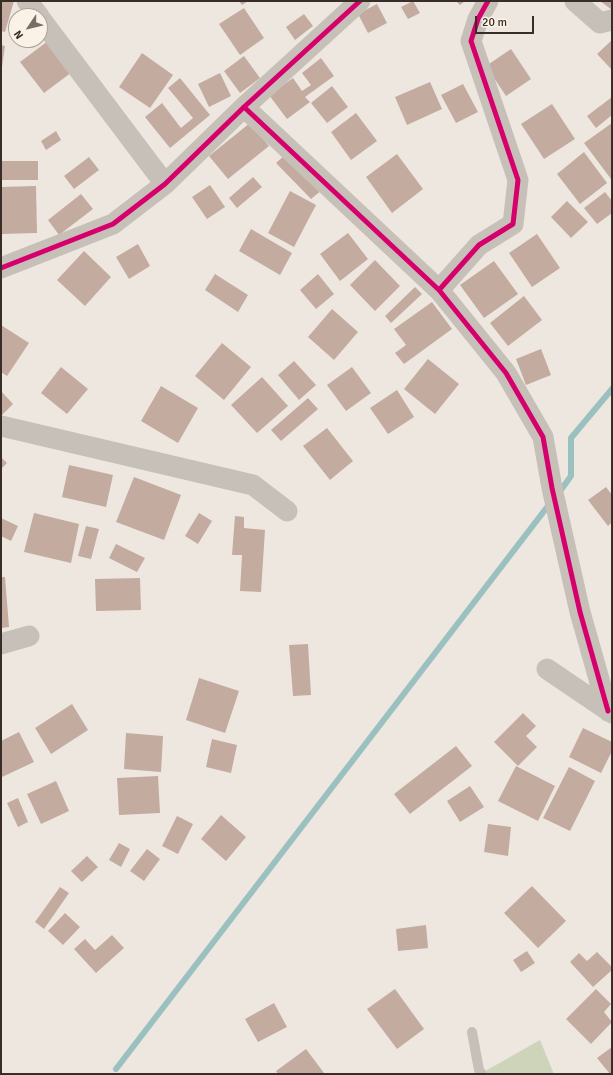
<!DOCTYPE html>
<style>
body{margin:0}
#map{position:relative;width:613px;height:1075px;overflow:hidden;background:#eee7e0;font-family:Signika,sans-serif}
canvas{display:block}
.frame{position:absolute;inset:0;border:2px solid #382d27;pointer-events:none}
.north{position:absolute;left:8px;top:8px;width:40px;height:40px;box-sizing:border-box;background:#fbf2e7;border:1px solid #ada39a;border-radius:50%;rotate:235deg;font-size:11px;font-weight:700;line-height:16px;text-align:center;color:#382d27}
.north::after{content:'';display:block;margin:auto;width:14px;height:18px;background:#786e68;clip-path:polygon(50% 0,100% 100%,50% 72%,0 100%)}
.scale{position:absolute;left:475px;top:16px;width:59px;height:18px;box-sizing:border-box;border:2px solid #382d27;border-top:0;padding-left:5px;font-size:12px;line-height:14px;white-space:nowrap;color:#382d27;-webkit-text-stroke:3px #fbf2e7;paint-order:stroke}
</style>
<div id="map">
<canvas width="613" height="1075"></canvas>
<div class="frame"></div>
<div class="north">N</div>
<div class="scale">20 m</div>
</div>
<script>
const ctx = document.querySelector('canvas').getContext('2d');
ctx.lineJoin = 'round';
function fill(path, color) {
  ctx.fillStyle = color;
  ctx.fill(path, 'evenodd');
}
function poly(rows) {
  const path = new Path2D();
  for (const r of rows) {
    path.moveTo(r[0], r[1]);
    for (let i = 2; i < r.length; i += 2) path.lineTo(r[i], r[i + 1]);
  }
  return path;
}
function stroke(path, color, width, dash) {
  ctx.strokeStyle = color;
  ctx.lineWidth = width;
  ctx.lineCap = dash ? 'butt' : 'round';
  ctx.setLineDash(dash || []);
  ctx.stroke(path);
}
const green = poly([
 [540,1040,554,1074,480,1074]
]);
const stream = poly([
 [558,494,571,476,571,438,612,389],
 [116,1069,551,502]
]);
const building = poly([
 [1,1,14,1,5,32,1,31],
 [239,1,248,1,242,5],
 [413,1,420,13,408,19,401,7],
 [456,1,465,1,460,5],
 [600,1,612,1,612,10],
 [377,4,387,23,368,33,358,14],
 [244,8,264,38,240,55,219,24],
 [304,14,313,26,295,40,286,27],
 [612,40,612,70,597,54],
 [48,41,72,72,44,93,20,62],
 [1,45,5,46,2,67,1,67],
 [511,49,531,79,506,96,486,66],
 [142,53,173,75,150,108,119,87],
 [244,56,260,78,240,93,224,71],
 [321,58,334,76,305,97,310,102,287,119,269,95,293,78,302,91,311,85,302,73],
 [220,73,231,96,209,107,198,84],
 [180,78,210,115,170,148,145,117,162,103,181,128,193,118,168,88],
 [430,82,442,109,407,125,395,97],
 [463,84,478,112,456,123,441,95],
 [332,86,348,107,327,123,311,103],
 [612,97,612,115,596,128,587,116],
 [552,104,575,139,544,159,521,124],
 [356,113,377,141,351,160,331,132],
 [250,123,269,146,228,179,209,156],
 [612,123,612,178,611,179,584,143],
 [56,131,61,140,46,150,41,141],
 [584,152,607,183,580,204,557,174],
 [287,153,322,190,311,199,276,163],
 [397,154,423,189,392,213,366,177],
 [89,157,99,170,74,189,64,176],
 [1,161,38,161,38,180,1,180],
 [253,177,262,187,237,208,229,198],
 [210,185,225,207,207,219,192,197],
 [36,186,37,233,1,234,1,187],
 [290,191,316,205,294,247,268,233],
 [605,192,612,201,612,213,597,224,584,208],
 [81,194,93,209,59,235,48,220],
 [567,201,588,222,571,238,551,217],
 [251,229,292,253,280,275,239,251],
 [348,233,368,259,340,281,320,254],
 [537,234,560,268,532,287,509,253],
 [138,244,150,266,129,279,116,257],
 [84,251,111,277,85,306,57,280],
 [375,260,400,286,375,311,350,285],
 [494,261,518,294,484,318,460,285],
 [215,274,248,295,238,312,205,290],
 [318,274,334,294,316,309,300,290],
 [415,287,422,294,391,323,385,316],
 [524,296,542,320,508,346,490,323],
 [432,302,452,329,404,364,395,353,406,345,394,329],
 [332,309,358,332,334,360,308,337],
 [1,325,29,343,7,376,1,372],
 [222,343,251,367,224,400,195,376],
 [541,349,551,375,526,385,516,359],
 [428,359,459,384,435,414,404,389],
 [294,361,316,385,299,400,278,375],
 [61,367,88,389,67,414,41,393],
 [352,367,371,393,346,411,327,385],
 [262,377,288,406,257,433,231,405],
 [161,386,198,408,178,443,141,421],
 [397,390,414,417,388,434,370,408],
 [1,391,13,404,1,416],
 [308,398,318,409,281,441,271,430],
 [327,428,353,461,330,480,303,446],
 [1,457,7,463,1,469],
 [69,465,113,475,106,507,62,497],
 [134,477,181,495,164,540,116,522],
 [606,487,612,495,612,522,608,526,588,500],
 [34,513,79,524,71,563,24,552],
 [199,513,212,521,198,544,185,536],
 [235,516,244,517,244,528,265,530,261,592,240,591,242,555,232,555],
 [1,518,18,526,11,541,1,536],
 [86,526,99,529,91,559,78,556],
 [116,544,145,558,137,572,109,558],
 [1,577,5,577,9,627,1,628],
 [140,578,141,610,96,611,95,579],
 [308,644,311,695,293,696,289,645],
 [199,678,239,691,225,733,186,720],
 [72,704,88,730,51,754,35,728],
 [523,713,536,726,526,736,537,747,518,766,494,742],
 [583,728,612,742,612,751,601,773,569,757],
 [19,732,34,762,2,777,1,741],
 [126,733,163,736,161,772,124,769],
 [212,739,237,745,231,773,206,767],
 [456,746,472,766,410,814,394,794],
 [516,766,555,786,538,821,498,801],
 [569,767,595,781,570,831,543,818],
 [158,776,160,813,119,815,117,778],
 [56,781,69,811,41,824,27,794],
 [470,786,484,807,460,822,447,801],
 [18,798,28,822,18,827,7,803],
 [221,815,246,837,226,861,201,839],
 [177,816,193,824,178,854,162,846],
 [488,824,511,827,508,856,484,852],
 [119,843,130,849,121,867,109,860],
 [147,849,160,859,144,881,130,871],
 [87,856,98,867,82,882,71,871],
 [532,886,566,921,538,948,504,913],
 [60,887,69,893,44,929,35,922],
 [65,913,80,927,63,945,48,931],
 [426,925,428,948,398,951,396,929],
 [112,935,124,948,96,973,74,949,85,939,95,950],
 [527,951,535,963,521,972,513,960],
 [597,952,612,967,612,970,593,987,570,962,579,953,587,961],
 [395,989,424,1029,397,1049,367,1009],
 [596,989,611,1004,604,1012,612,1022,591,1044,566,1019],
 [274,1003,287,1027,258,1042,245,1019],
 [612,1047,612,1074,610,1074,597,1058],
 [306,1049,324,1073,278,1074,276,1071]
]);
const service = poly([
 [472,1032,479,1070,482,1074]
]);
const minor = poly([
 [27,1,39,16],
 [575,1,600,23,612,20],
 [40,18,165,184],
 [244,107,439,290,506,373,543,437,552,488,580,612,608,711],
 [1,268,113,224,165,184,244,107,360,1],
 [439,290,479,245,513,224,518,180,471,41,478,19,488,1],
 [1,426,253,485,287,511],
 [1,644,29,636],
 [547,669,612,713]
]);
const cycleway = poly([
 [244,107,439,290,506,373,543,437,552,488,580,612,608,711],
 [1,268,113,224,165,184,244,107,360,1],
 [439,290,479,245,513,224,518,180,471,41,478,19,488,1]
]);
fill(green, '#ced4b9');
stroke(stream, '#9bc0c0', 6);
fill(building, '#c3aba0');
stroke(service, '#c7c0b9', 10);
stroke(minor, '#c7c0b9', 21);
stroke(cycleway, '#d6006c', 5);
</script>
